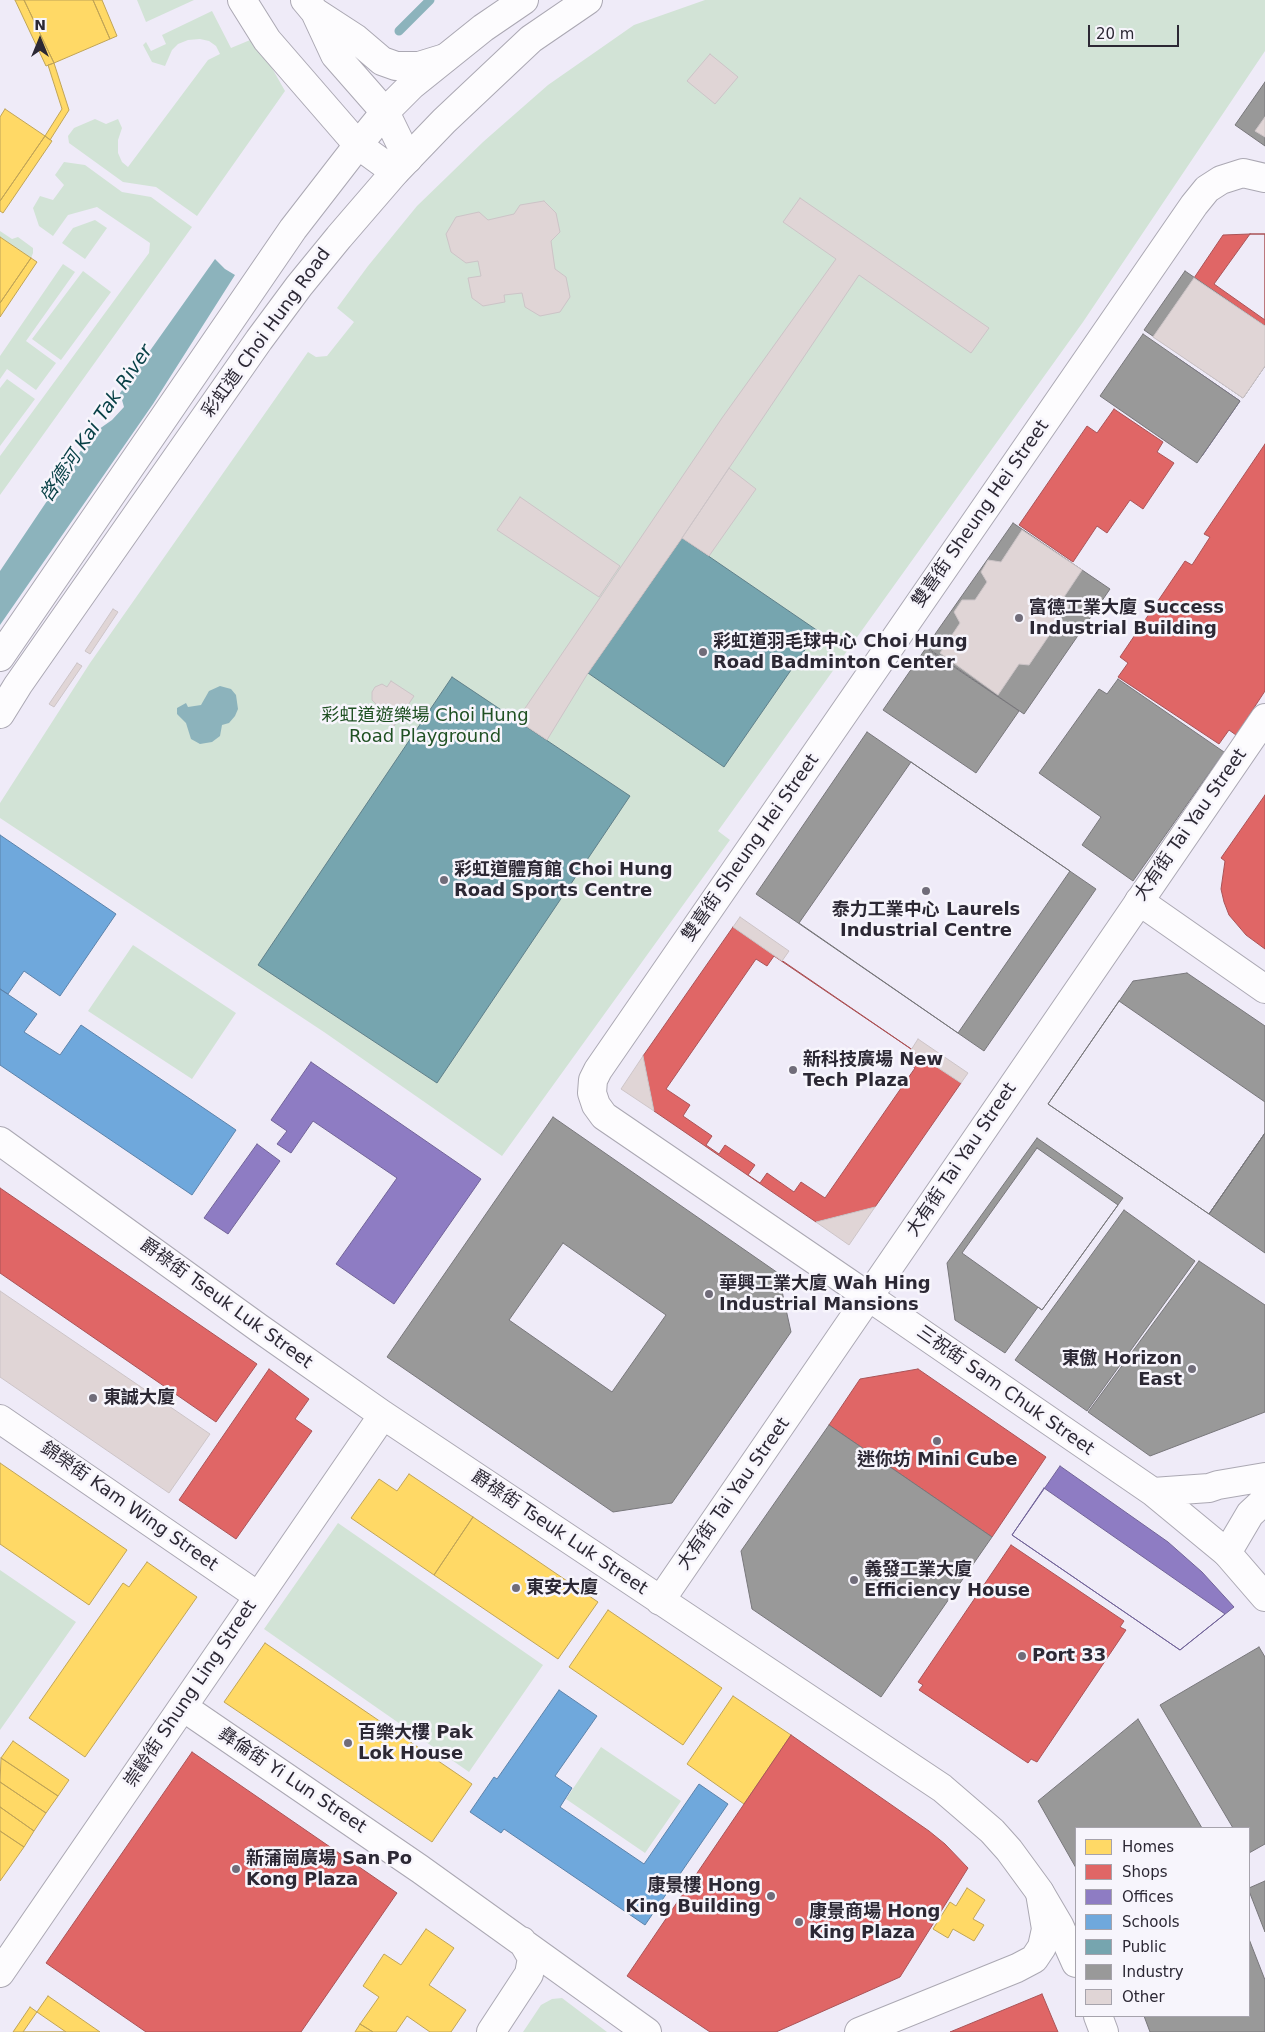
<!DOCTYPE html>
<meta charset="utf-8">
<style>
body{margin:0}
#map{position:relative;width:1265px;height:2032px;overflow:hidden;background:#efebf8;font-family:"DejaVu Sans",sans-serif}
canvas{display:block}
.legend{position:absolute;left:1075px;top:1827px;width:175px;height:190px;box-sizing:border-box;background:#f7f5fc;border:1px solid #a6a3ac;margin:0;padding:6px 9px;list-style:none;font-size:15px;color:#2c2834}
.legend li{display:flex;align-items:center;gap:10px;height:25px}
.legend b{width:25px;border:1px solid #a6a3ac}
.north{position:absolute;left:15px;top:15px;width:50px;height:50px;-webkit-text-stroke:4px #f7f5fc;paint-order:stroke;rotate:0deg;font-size:14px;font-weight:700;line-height:20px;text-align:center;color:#2c2834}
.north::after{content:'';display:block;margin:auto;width:18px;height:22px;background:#2c2834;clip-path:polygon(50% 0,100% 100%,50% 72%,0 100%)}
.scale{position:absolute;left:1088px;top:25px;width:91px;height:22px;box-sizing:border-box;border:2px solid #2c2834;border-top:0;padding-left:6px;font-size:15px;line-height:18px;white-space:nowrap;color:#2c2834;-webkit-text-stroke:4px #f7f5fc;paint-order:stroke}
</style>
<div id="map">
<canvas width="1265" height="2032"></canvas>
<ul class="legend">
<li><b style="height:14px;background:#ffd966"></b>Homes</li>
<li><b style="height:14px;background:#e06666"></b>Shops</li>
<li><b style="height:14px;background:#8e7cc3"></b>Offices</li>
<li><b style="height:14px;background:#6fa8dc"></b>Schools</li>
<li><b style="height:14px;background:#76a5af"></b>Public</li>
<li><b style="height:14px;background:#999"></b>Industry</li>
<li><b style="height:14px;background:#e0d5d6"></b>Other</li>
</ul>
<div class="north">N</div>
<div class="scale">20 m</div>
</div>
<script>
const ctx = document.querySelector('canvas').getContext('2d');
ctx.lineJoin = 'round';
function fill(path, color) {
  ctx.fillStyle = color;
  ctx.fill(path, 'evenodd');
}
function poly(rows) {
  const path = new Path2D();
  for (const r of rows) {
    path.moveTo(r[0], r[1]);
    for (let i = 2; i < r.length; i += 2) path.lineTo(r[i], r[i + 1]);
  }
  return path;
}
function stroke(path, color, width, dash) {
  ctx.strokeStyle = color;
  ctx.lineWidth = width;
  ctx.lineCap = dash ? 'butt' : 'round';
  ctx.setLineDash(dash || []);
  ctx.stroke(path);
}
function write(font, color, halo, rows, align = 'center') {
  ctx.font = font + ' "DejaVu Sans","Noto Sans TC",sans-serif';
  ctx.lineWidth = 5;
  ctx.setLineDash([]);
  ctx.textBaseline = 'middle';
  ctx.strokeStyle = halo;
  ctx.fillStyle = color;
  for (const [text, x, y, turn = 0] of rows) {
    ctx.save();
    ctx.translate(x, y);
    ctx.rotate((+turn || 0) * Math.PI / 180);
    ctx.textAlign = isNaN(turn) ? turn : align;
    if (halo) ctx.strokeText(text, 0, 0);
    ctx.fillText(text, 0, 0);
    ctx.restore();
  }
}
const green = poly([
 [137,0,194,0,146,22],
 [705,0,1265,0,1265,51,1083,322,718,831,730,840,502,1156,324,1032,0,818,0,803,90,663,308,352,316,357,327,356,354,322,337,308,368,266,417,206,483,142,548,85,634,25],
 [212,11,231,48,255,38,285,91,197,216,156,187,123,182,69,143,68,136,74,128,95,119,106,124,118,119,122,128,118,140,118,153,122,162,128,167,208,60,220,54,216,46,209,41,200,39,188,40,178,44,172,50,165,66,152,62,143,45,146,42,151,51,166,44,162,35],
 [64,162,85,165,122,192,151,197,192,227,0,495,0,456,149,253,150,243,97,207,68,215,53,236,39,226,33,208,40,196,53,200,64,185,55,175],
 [95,220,107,228,85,259,62,243,73,228],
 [0,231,12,239,18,237,33,248,33,253,31,258,0,237],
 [63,264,75,272,26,341,56,363,36,390,7,369,0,379,0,356],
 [83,271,111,292,61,360,32,339],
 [7,379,35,399,0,446,0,388],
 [133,945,236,1013,192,1079,88,1011],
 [338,1523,543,1665,469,1772,264,1629],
 [0,1570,76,1622,0,1730],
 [601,1747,681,1801,645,1853,566,1799],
 [562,1998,607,2032,523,2032,541,2005,552,1999]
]);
const water = poly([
 [215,259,225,269,235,275,153,404,0,625,0,571,92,434,112,420,124,407,120,393],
 [220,686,231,689,236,695,238,709,235,716,229,723,222,725,220,736,212,742,200,744,191,739,186,723,177,714,177,708,186,703,188,707,201,705,209,691]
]);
const homes = poly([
 [15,0,24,0,54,63,46,66,15,0],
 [24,0,93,0,110,39,54,63,24,0],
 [93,0,102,0,117,36,110,39,93,0],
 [54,63,69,110,50,140,45,136,62,109,48,65,54,63],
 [5,109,45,136,0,201,0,117,5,109],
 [45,136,52,141,3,213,0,211,0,201,45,136],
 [0,237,31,258,0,303,0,237],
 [31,258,37,262,0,317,0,303,31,258],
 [0,1463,127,1550,89,1605,0,1544,0,1463],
 [409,1474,473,1517,434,1575,351,1518,379,1479,397,1491,409,1474],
 [473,1517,598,1602,558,1659,434,1575,473,1517],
 [147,1562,197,1597,85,1757,29,1718,123,1583,129,1587,147,1562],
 [608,1610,722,1688,683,1745,569,1667,608,1610],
 [265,1643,472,1784,432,1842,224,1702,265,1643],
 [733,1696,791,1735,744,1804,687,1764,733,1696],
 [13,1741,69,1780,58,1796,1,1758,13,1741],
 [1,1758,58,1796,46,1813,0,1782,1,1758],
 [822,1774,866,1804,851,1826,872,1841,840,1888,819,1873,767,1949,788,1963,754,2013,733,1999,718,2020,675,1992,690,1970,668,1955,703,1905,723,1920,774,1846,753,1832,786,1783,807,1796,822,1774],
 [225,1779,245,1791,226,1818,236,1828,254,1799,279,1815,263,1840,279,1851,274,1860,279,1865,275,1872,251,1856,241,1867,267,1885,259,1897,252,1893,246,1900,234,1892,218,1892,207,1906,192,1893,205,1870,198,1867,183,1888,165,1876,174,1864,177,1856,156,1841,162,1828,152,1820,160,1808,189,1828,194,1818,166,1798,175,1788,178,1790,184,1783,210,1799,225,1779],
 [0,1782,46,1813,34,1831,0,1807,0,1782],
 [0,1807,34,1831,24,1847,0,1831,0,1807],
 [0,1831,24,1847,0,1881,0,1831],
 [967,1888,985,1900,973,1919,984,1925,974,1941,953,1929,948,1938,933,1929,950,1902,956,1906,967,1888],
 [147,1891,167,1904,148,1931,157,1940,176,1911,201,1927,185,1952,201,1963,196,1972,201,1977,196,1985,172,1968,163,1980,188,1997,181,2010,173,2006,167,2014,156,2005,140,2005,128,2018,113,2006,127,1985,120,1980,105,2001,86,1989,96,1976,98,1968,77,1954,83,1940,73,1932,82,1920,111,1940,115,1931,88,1911,96,1900,99,1903,105,1895,132,1911,147,1891],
 [426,1929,454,1948,429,1985,466,2010,451,2032,430,2032,407,2016,396,2032,373,2032,360,2024,379,1997,363,1986,384,1954,401,1965,426,1929],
 [48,1996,100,2032,23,2032,48,1996],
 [30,2007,37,2012,66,2032,13,2032,30,2007],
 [360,2024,373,2032,355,2032,360,2024]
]);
const shops = poly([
 [1250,234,1265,234,1265,326,1194,278,1223,235,1250,234],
 [1250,234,1265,234,1265,320,1214,284,1250,234],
 [1114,409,1163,442,1157,452,1174,463,1143,509,1130,500,1107,533,1097,526,1073,562,1019,525,1087,426,1097,433,1114,409],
 [1265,444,1265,691,1236,735,1229,730,1219,744,1118,677,1128,663,1120,657,1185,561,1192,565,1210,537,1204,534,1265,444],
 [1265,795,1265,949,1246,935,1229,915,1224,902,1221,889,1225,861,1221,858,1265,795],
 [733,927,961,1083,875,1207,816,1222,654,1111,643,1056,733,927],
 [774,956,911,1049,904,1060,915,1068,825,1198,801,1182,794,1192,767,1173,760,1183,748,1175,755,1165,725,1145,719,1154,706,1145,712,1136,683,1116,690,1105,666,1089,756,959,767,966,774,956],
 [0,1188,257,1364,216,1422,0,1273,0,1188],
 [269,1369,309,1399,295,1419,312,1431,236,1539,179,1500,269,1369],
 [918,1369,1046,1457,992,1537,829,1425,860,1379,918,1369],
 [1011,1545,1124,1621,1120,1627,1126,1630,1037,1762,1031,1759,1028,1763,919,1690,923,1685,918,1682,1011,1545],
 [791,1735,929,1831,945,1844,968,1868,900,1977,776,2032,710,2032,627,1976,791,1735],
 [192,1752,397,1893,301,2032,146,2032,46,1963,192,1752],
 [1042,1994,1058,2032,950,2032,1042,1994]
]);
const offices = poly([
 [1176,357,1240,401,1202,456,1137,412,1176,357],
 [311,1062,481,1179,394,1304,336,1264,397,1178,313,1121,291,1153,277,1144,287,1131,271,1120,311,1062],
 [257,1144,280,1161,228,1234,204,1218,257,1144],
 [1060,1466,1168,1542,1202,1572,1234,1607,1180,1650,1012,1535,1060,1466],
 [1044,1488,1225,1614,1180,1650,1012,1535,1044,1488]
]);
const schools = poly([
 [0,835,116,914,60,996,24,971,8,994,0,989,0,835],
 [0,989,37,1014,24,1032,60,1055,81,1025,236,1130,192,1195,0,1065,0,989],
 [559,1690,597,1716,555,1776,572,1788,560,1807,644,1864,699,1784,728,1804,645,1925,504,1829,501,1833,470,1812,494,1777,497,1779,559,1690]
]);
const public = poly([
 [682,538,818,631,724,767,588,673,682,538],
 [452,677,630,796,437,1083,258,965,452,677]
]);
const industry = poly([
 [1265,82,1265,146,1235,125,1265,82],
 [1185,271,1265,326,1265,366,1243,398,1144,330,1185,271],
 [1143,334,1240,401,1197,463,1100,396,1143,334],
 [1013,523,1110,589,1024,714,926,647,1013,523],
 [926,648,1019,711,976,773,883,710,926,648],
 [1118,679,1224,752,1133,881,1082,845,1101,817,1039,773,1099,689,1107,694,1118,679],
 [867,732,1096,889,984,1051,756,894,867,732],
 [911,762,1070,871,958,1033,799,923,911,762],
 [1187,973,1265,1026,1265,1133,1209,1214,1048,1104,1133,981,1187,973],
 [1119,1001,1265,1102,1265,1133,1209,1214,1048,1104,1119,1001],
 [553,1117,778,1273,791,1332,672,1503,613,1512,387,1357,553,1117],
 [563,1243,666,1315,612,1392,509,1320,563,1243],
 [1265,1133,1265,1253,1209,1214,1265,1133],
 [1037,1138,1123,1198,1042,1310,1038,1307,1005,1353,955,1320,947,1263,1037,1138],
 [1037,1148,1118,1205,1042,1310,962,1253,1037,1148],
 [1124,1210,1195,1261,1087,1411,1015,1360,1124,1210],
 [1199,1261,1265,1305,1265,1412,1150,1456,1088,1412,1199,1261],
 [829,1425,992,1537,881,1697,752,1609,741,1551,829,1425],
 [1259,1647,1265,1657,1265,1844,1249,1853,1249,1828,1233,1828,1160,1705,1259,1647],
 [1138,1719,1202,1828,1076,1828,1076,1868,1038,1801,1138,1719],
 [1265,1881,1265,1932,1249,1891,1249,1888,1265,1881],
 [1249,1939,1265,1980,1265,2032,1150,2032,1144,2016,1249,2016,1249,1939]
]);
const stream = poly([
 [399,31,430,0]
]);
const building = poly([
 [710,54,738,77,715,104,687,81,710,54],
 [1265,117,1265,137,1255,131,1265,117],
 [800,198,989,328,971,353,859,275,682,538,588,673,547,740,517,720,722,418,836,259,783,222,800,198],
 [544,201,556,213,560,232,551,241,555,269,566,277,570,297,560,312,540,316,525,307,522,293,504,295,505,302,483,306,472,298,468,278,481,276,478,261,466,263,451,252,446,234,456,217,479,212,488,220,514,214,520,205,544,201],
 [1194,278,1265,326,1265,366,1243,398,1153,337,1194,278],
 [729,468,756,489,709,556,682,538,729,468],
 [520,497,620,566,599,597,497,530,520,497],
 [1022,530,1082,570,1064,597,1069,606,1029,665,1019,664,998,695,940,653,960,623,954,612,962,600,975,600,987,582,981,572,988,560,1001,562,1022,530],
 [113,609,118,612,90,654,85,651,113,609],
 [77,663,82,666,54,707,49,704,77,663],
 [391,681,414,696,394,726,371,711,376,704,372,700,372,692,375,687,382,684,387,687,391,681],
 [740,917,789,951,782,961,733,927,740,917],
 [918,1039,968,1073,961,1083,911,1050,918,1039],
 [643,1056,654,1111,621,1089,643,1056],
 [875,1207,849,1245,816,1222,875,1207],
 [0,1291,210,1434,169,1493,0,1377,0,1291]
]);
const minor = poly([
 [1139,901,1265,989],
 [869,1297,604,1116,596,1105,592,1093,593,1080,598,1070,1194,205,1207,189,1221,180,1243,173,1265,178],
 [0,1419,258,1596],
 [1227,1553,1265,1597],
 [183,1707,420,1869,647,2032],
 [491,2032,529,1974,532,1958,522,1941],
 [859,2032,1017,1968,1034,1959,1042,1947,1046,1929,1040,1893]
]);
const tertiary = poly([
 [0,1141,259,1328,383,1415,942,1788,992,1831,1009,1850,1039,1891,1059,1925,1076,1963],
 [869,1297,1153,1492,1227,1553,1250,1514,1265,1500],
 [1153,1492,1209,1488,1218,1485,1265,1477],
 [660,1601,1265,718],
 [0,1973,383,1415],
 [1098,2016,1104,2032]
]);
const secondary = poly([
 [242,0,267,40,358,145,395,172],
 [305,0,315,12,335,55,385,112,408,159],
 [315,12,355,38,382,61,396,66,419,66,445,58]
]);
const primary = poly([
 [0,657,293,229,358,145,385,112,412,85,483,28,524,0],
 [0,714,18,685,259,340,299,286,339,237,395,172,444,121,531,39,588,0]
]);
const markers = [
 [1019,618,5,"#706c79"],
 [703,652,5,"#706c79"],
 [444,880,5,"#706c79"],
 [926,891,5,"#706c79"],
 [793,1070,5,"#706c79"],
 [709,1294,5,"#706c79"],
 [1192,1369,5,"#706c79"],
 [93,1398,5,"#706c79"],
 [937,1441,5,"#706c79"],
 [854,1580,5,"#706c79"],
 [516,1588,5,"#706c79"],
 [1022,1656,5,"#706c79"],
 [348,1743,5,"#706c79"],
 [236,1869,5,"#706c79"],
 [771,1896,5,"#706c79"],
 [799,1922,5,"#706c79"]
];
const streetNames = [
 ["彩虹道 Choi Hung Road",267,333,-54],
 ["雙喜街 Sheung Hei Street",981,514,-55],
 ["大有街 Tai Yau Street",1191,825,-55],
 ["雙喜街 Sheung Hei Street",751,848,-55],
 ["大有街 Tai Yau Street",962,1160,-56],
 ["爵祿街 Tseuk Luk Street",226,1304,36],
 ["三祝街 Sam Chuk Street",1005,1391,35],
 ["大有街 Tai Yau Street",734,1494,-55],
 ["錦榮街 Kam Wing Street",129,1507,35],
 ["爵祿街 Tseuk Luk Street",559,1533,34],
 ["崇齡街 Shung Ling Street",191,1694,-56],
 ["彝倫街 Yi Lun Street",292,1781,34]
];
const poiNames = [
 ["富德工業大廈 Success",1029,608],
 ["Industrial Building",1029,629],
 ["彩虹道羽毛球中心 Choi Hung",713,642],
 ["Road Badminton Center",713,663],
 ["彩虹道體育館 Choi Hung",454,870],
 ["Road Sports Centre",454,891],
 ["泰力工業中心 Laurels",926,910,"center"],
 ["Industrial Centre",926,931,"center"],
 ["新科技廣場 New",803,1060],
 ["Tech Plaza",803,1081],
 ["華興工業大廈 Wah Hing",719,1284],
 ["Industrial Mansions",719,1305],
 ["東傲 Horizon",1182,1359,"right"],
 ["East",1182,1380,"right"],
 ["東誠大廈",103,1398],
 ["迷你坊 Mini Cube",937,1460,"center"],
 ["義發工業大廈",864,1570],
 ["Efficiency House",864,1591],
 ["東安大廈",526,1588],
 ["Port 33",1032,1656],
 ["百樂大樓 Pak",358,1733],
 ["Lok House",358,1754],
 ["新蒲崗廣場 San Po",246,1859],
 ["Kong Plaza",246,1880],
 ["康景樓 Hong",761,1886,"right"],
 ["King Building",761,1907,"right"],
 ["康景商場 Hong",809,1912],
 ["King Plaza",809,1933]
];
const parkNames = [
 ["彩虹道遊樂場 Choi Hung",425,716],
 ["Road Playground",425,737]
];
const waterNames = [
 ["啓德河 Kai Tak River",97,424,-56]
];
fill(green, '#d2e3d6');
fill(water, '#8cb3bc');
fill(homes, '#ffd966');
stroke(homes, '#c0a457', 1);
fill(shops, '#e06666');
stroke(shops, '#aa5357', 1);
fill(offices, '#8e7cc3');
stroke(offices, '#716398', 1);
fill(schools, '#6fa8dc');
stroke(schools, '#5b82aa', 1);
fill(public, '#76a5af');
stroke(public, '#60808a', 1);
fill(industry, '#999');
stroke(industry, '#78777b', 1);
stroke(stream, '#8cb3bc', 9);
fill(building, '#e0d5d6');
stroke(building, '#ccc4c7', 1);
stroke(minor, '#aba8b3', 30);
stroke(tertiary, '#aba8b3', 30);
stroke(secondary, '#aba8b3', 30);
stroke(primary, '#aba8b3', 30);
stroke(minor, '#fdfcfe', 28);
stroke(tertiary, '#fdfcfe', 28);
stroke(secondary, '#fdfcfe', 28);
stroke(primary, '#fdfcfe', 28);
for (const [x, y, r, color] of markers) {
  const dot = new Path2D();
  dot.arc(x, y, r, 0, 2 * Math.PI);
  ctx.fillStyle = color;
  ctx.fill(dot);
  stroke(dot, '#f7f5fc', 2);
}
write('18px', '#2c2834', '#f7f5fc', streetNames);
write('bold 18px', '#2c2834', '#f7f5fc', poiNames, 'left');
write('18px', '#205123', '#f7f5fc', parkNames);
write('italic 19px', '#063f45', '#f7f5fc', waterNames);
</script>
